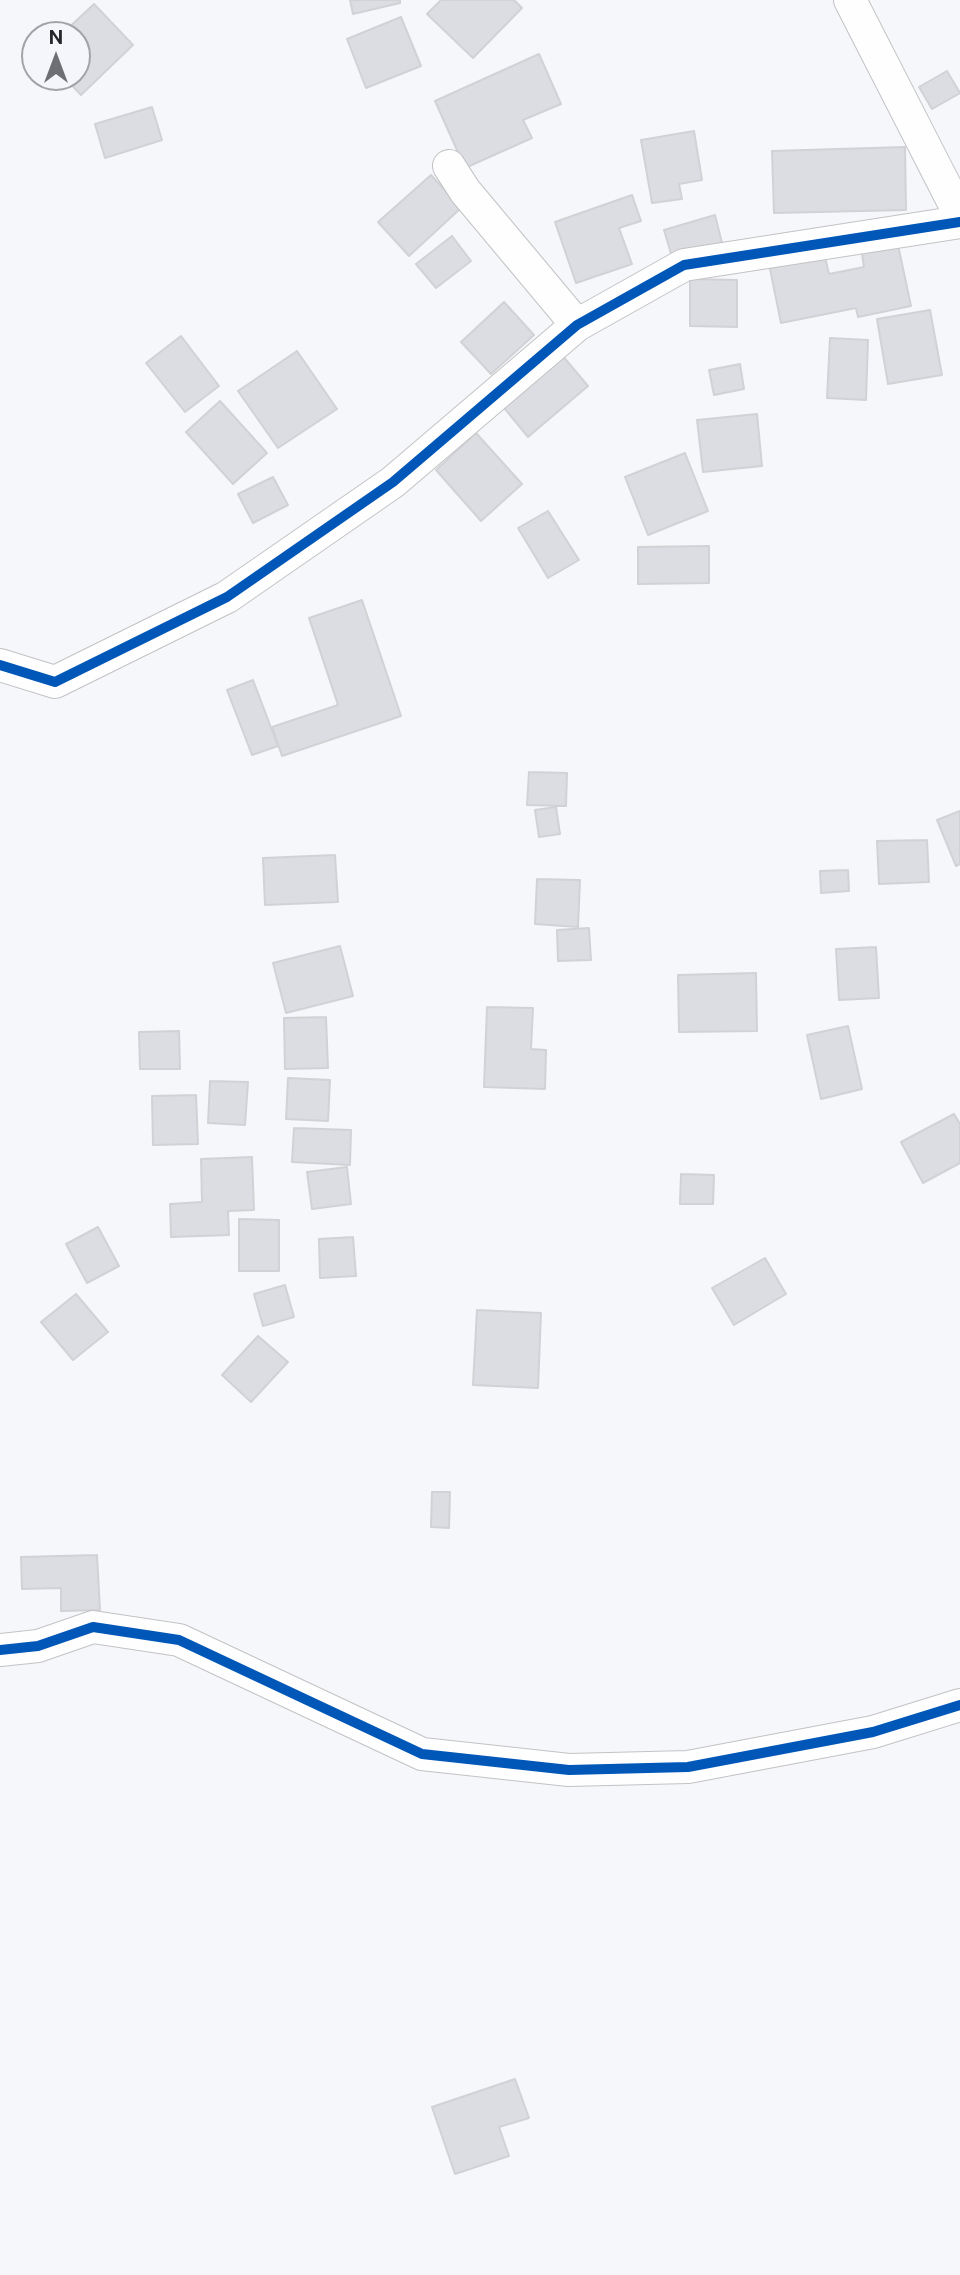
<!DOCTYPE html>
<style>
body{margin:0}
#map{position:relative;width:960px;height:2275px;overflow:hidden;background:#f6f7fa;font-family:"Public Sans",sans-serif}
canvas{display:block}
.north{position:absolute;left:21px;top:21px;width:70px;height:70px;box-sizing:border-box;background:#f4f6fc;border:2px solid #a1a3a7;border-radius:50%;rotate:0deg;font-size:19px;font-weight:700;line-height:28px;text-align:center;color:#252628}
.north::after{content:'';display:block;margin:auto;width:24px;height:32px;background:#6e6f72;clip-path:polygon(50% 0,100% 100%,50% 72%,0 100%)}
</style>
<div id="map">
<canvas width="960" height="2275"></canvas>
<div class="north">N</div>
</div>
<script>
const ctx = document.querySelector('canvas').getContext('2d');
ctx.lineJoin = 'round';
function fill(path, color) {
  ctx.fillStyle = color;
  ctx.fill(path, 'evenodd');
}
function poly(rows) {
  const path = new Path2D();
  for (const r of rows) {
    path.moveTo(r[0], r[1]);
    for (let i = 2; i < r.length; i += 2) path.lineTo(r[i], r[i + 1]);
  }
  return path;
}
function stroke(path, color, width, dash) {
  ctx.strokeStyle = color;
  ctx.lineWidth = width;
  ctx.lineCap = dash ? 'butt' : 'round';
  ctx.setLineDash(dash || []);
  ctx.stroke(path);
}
const building = poly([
 [350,0,400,0,400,3,353,14,350,0],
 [441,0,514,0,522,8,473,58,427,14,441,0],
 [94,4,133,45,81,95,64,77,77,77,77,35,61,35,94,4],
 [401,17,421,66,366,88,347,39,401,17],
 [539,54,561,104,523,120,532,138,465,168,435,101,539,54],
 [947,71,960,93,932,109,919,87,947,71],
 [152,107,162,140,105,158,95,124,152,107],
 [694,131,702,180,679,184,682,199,652,203,641,140,694,131],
 [905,147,906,210,774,213,772,151,905,147],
 [431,175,461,208,409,256,378,222,431,175],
 [632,195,641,221,619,228,632,264,576,283,555,222,632,195],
 [715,215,722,243,672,257,664,230,715,215],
 [452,236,471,261,436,288,416,264,452,236],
 [897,240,911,306,858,317,856,308,781,323,769,264,824,253,829,274,864,267,861,247,897,240],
 [690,279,737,280,737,327,690,326,690,279],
 [504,302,534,335,491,374,461,342,504,302],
 [930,310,942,375,888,384,877,319,930,310],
 [181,336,219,386,185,412,146,363,181,336],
 [830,338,868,340,866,400,827,398,830,338],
 [556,348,588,386,528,437,496,398,556,348],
 [297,351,337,409,278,448,238,391,297,351],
 [740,364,744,389,714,395,709,370,740,364],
 [220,401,267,453,233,484,186,432,220,401],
 [757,414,762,466,703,472,697,420,757,414],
 [476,433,522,484,481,521,436,470,476,433],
 [685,453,708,511,648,535,625,477,685,453],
 [273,477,288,505,253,523,238,494,273,477],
 [548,511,579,560,548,578,518,528,548,511],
 [709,546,709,583,638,584,638,547,709,546],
 [362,600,401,716,282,756,272,727,338,705,309,618,362,600],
 [253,680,278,746,252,755,227,690,253,680],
 [529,772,567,773,566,806,527,805,529,772],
 [556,807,560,834,539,837,535,810,556,807],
 [960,811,960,864,956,866,937,820,960,811],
 [927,840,929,882,879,884,877,841,927,840],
 [335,855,338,902,265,905,263,858,335,855],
 [848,870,849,891,821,893,820,871,848,870],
 [537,879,580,880,578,927,535,924,537,879],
 [589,928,591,960,558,961,557,930,589,928],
 [340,946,353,996,286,1013,273,963,340,946],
 [876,947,879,998,839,1000,836,949,876,947],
 [756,973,757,1031,679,1032,678,975,756,973],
 [487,1007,533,1008,531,1049,546,1050,545,1089,484,1087,487,1007],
 [326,1017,328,1068,285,1069,284,1018,326,1017],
 [848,1026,862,1089,821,1099,807,1035,848,1026],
 [179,1031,180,1069,140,1069,139,1032,179,1031],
 [288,1078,330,1080,328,1121,286,1119,288,1078],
 [210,1081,248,1082,245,1125,208,1123,210,1081],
 [196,1095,198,1144,153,1145,152,1096,196,1095],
 [954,1114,960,1124,960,1163,923,1183,901,1142,954,1114],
 [294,1128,351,1130,350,1165,292,1162,294,1128],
 [252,1157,254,1210,228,1211,229,1235,171,1237,170,1204,202,1202,201,1159,252,1157],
 [347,1167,351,1204,312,1209,307,1172,347,1167],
 [681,1174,714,1175,713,1204,680,1204,681,1174],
 [239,1219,279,1220,279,1271,239,1271,239,1219],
 [98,1227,119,1266,87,1283,66,1244,98,1227],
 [353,1237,356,1276,320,1278,319,1239,353,1237],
 [765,1258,786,1294,734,1325,712,1288,765,1258],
 [285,1285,294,1317,263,1326,254,1294,285,1285],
 [76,1294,108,1332,73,1360,41,1322,76,1294],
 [477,1310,541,1313,538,1388,473,1385,477,1310],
 [258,1336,288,1362,251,1402,222,1375,258,1336],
 [432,1492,450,1492,449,1528,431,1527,432,1492],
 [97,1555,100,1610,61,1611,61,1588,22,1589,21,1557,97,1555],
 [515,2079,529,2118,499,2127,509,2156,455,2174,432,2107,515,2079]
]);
const minor = poly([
 [850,0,960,215],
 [449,166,465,191,577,325],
 [0,665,55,682,227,597,393,482,577,325,684,265,960,222],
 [0,1650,38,1646,93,1627,179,1640,422,1754,569,1770,688,1767,873,1732,960,1705]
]);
const cycleway = poly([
 [0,665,55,682,227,597,393,482,577,325,684,265,960,222],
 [0,1650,38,1646,93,1627,179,1640,422,1754,569,1770,688,1767,873,1732,960,1705]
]);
fill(building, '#dbdde2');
stroke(building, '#d1d2d5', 2);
stroke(minor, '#c2c3c5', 34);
stroke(minor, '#fefefe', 32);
stroke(cycleway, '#0057b8', 10);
</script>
